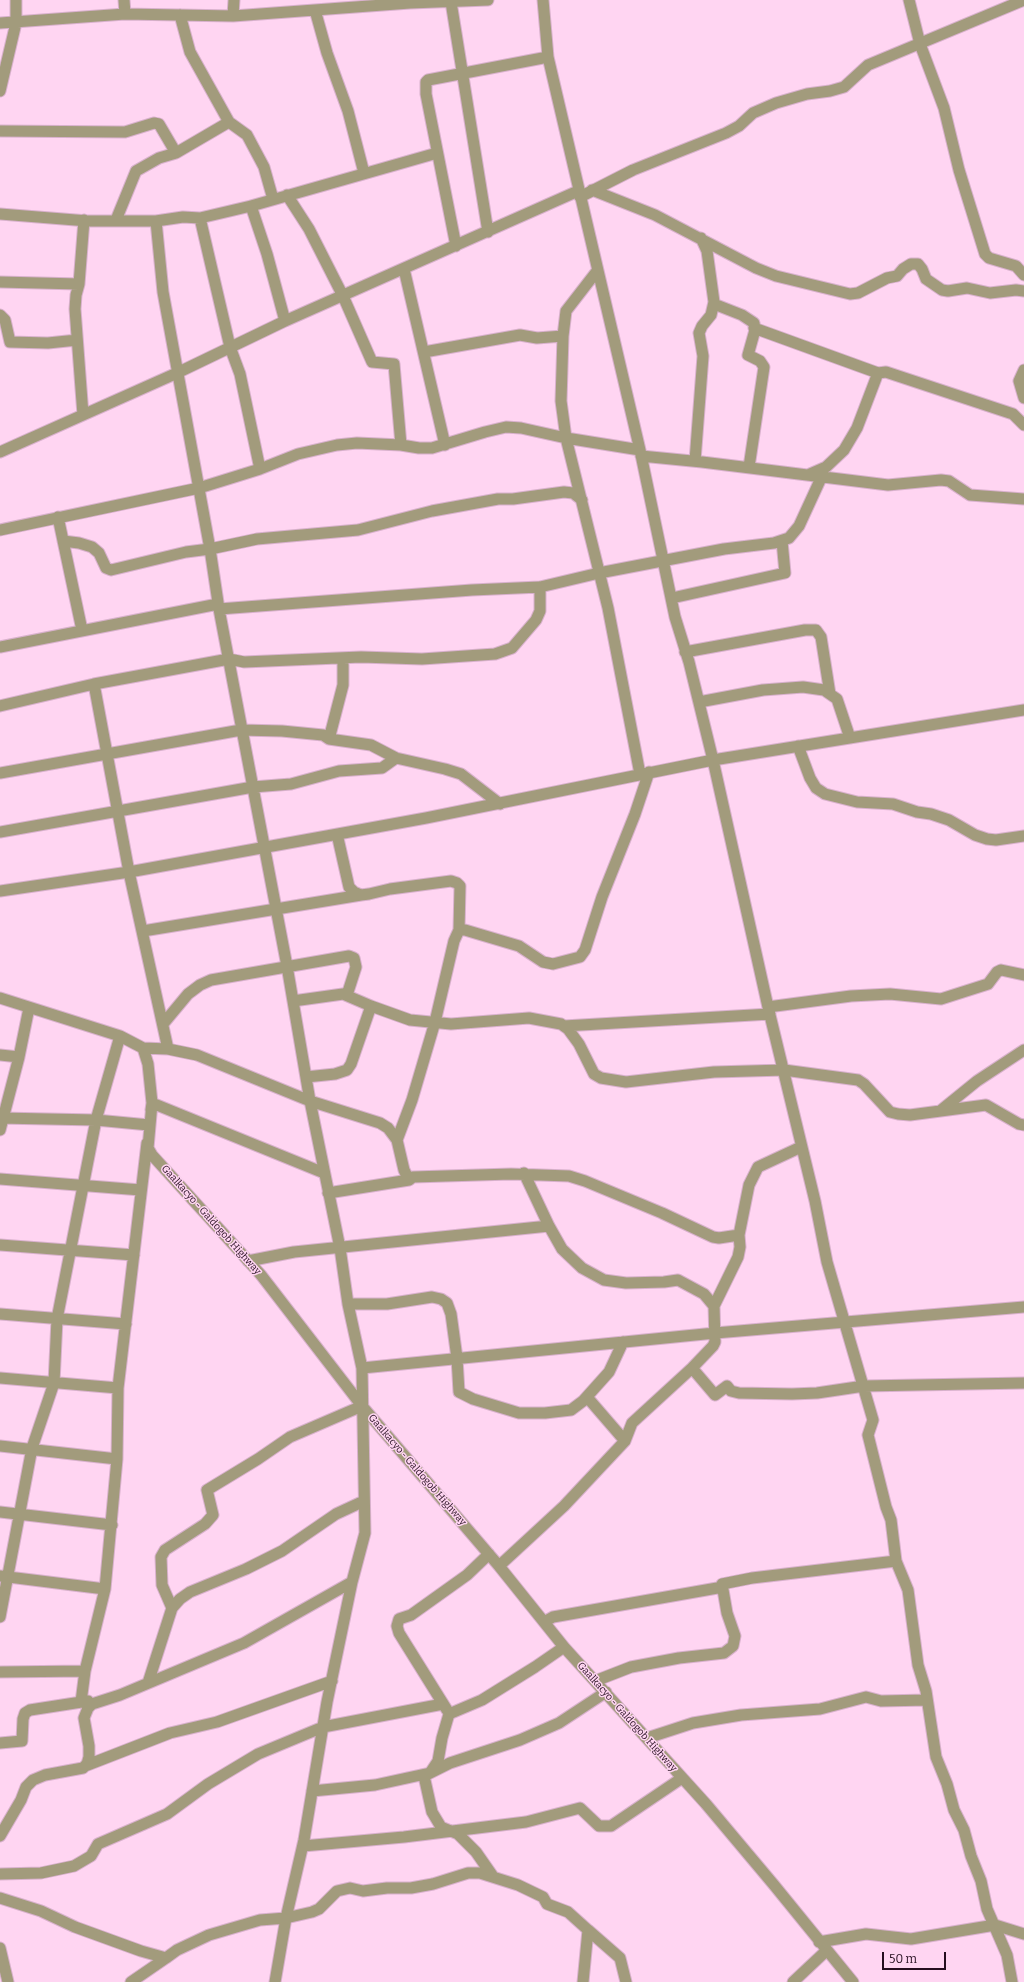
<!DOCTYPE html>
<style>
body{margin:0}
#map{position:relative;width:1024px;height:1982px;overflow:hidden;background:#ffd5f2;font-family:Bitter,serif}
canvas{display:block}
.scale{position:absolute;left:882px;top:1952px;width:64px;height:18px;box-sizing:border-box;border:2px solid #250d1f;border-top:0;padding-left:5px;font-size:12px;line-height:14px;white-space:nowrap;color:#250d1f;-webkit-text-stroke:3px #ffd5f2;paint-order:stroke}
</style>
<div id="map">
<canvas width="1024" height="1982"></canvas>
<div class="scale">50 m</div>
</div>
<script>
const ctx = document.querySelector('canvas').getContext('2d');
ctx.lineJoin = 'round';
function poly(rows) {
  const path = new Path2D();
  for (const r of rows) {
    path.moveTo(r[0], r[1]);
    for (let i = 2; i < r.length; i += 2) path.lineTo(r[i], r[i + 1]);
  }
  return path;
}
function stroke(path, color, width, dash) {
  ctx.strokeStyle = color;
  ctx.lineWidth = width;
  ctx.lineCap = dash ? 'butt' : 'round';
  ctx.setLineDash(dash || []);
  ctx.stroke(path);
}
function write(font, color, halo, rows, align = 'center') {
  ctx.font = font + ' Bitter,serif';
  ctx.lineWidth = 3;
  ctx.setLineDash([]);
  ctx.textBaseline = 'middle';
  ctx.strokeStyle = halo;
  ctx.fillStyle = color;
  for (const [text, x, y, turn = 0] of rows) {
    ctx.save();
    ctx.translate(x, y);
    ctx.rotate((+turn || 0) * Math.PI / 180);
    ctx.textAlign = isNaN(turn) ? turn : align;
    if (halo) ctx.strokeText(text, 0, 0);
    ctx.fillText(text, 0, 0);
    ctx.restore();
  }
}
const minor = poly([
 [124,0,125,14],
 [543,0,548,57,640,450,675,617,689,662,713,760,768,1007,815,1201,827,1262,873,1420,868,1435,886,1507,891,1520,896,1561,908,1590,918,1665,926,1691,936,1757,947,1784,954,1810,964,1830,971,1856,981,1881,987,1909,1007,1955,1012,1982],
 [909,0,920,44,944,108,959,170,985,254,989,258,1016,266,1024,275],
 [451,2,488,232],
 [315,10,327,53,348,111,364,173],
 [180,15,190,52,229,122,247,135,264,167,273,199],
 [233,16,234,0],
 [0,23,125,14,233,16,410,3,488,0],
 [0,91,16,23,16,0],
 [0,131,125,132,154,123,159,124,176,153,159,158,136,171,116,220],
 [176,153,229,122],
 [592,190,655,215,756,268,776,276,850,294,858,293,887,278,897,276,903,269,911,264,918,264,922,269,926,279,942,290,948,291,967,288,990,293,1016,290,1024,291],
 [287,195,309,229,343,296,372,362,394,364,401,445],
 [580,197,633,170,726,133,739,126,753,113,776,103,807,94,830,91,844,87,868,65,1024,0],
 [251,206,267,254,285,321],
 [0,214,88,221,156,221,183,217,200,218,251,206,437,153],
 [200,218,230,347,240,374,260,469],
 [156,221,163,292,210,549,219,609,287,966,310,1101,340,1248,348,1304,362,1368,365,1533,352,1582,327,1702,304,1840,286,1918,275,1982],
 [456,246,426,94,426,82,428,80,548,57],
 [404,269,445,445],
 [0,282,79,284],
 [714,304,742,315,754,323,755,330,748,355,760,361,764,367,749,467],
 [0,315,5,320,10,342,48,343,77,340],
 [754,328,878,373],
 [563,336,566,311,597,271],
 [424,352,520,335,537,338,563,336,561,401,566,438,608,608,640,774],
 [1024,370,1019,381,1024,398],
 [83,415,75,309,76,295,79,284,84,220],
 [0,452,177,373,285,321,578,191],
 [641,456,702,462,888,485,941,480,949,481,970,495,1024,499],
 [695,461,703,356,699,333,702,326,711,315,714,302,707,251,701,238],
 [810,474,826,467,844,450,857,428,878,373,886,372,1013,414,1024,425],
 [58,517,82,630],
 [0,530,199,488,260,469,298,454,337,445,357,443,401,445,419,448,432,448,485,432,506,427,521,428,566,438,640,450],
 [63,541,79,543,92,547,99,553,106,568,111,570,186,552,210,549,257,539,358,530,432,511,498,499,513,499,564,492,573,493,582,500],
 [672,598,785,573,782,541],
 [219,609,472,590,540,587,599,573,724,549,774,543,789,538,799,526,822,476],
 [0,647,218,604],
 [685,652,805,630,816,630,821,637,830,694],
 [94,684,129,872,168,1049],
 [699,702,763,690,803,687,824,690,837,699,850,738],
 [0,706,94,684,229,659,244,662,361,657,422,659,495,654,512,648,536,620,540,611,540,587],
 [329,739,343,685,343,658],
 [798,746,810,778,816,788,825,794,857,802,893,804,917,812,931,814,949,820,975,835,987,839,996,840,1024,836],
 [0,773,241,730,282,731,323,735,329,739,371,745,396,758,445,769,461,774,500,804],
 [0,832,253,787,291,784,339,771,382,768,396,758],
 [337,834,349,887,354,892,361,895,369,894,390,889,451,881,457,883,460,886,459,930,454,941,435,1022,412,1100,397,1140],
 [0,891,129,872,426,818,713,760,1024,710],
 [459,930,465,930,519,946,543,962,553,964,580,957,585,950,602,897,635,814,649,772],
 [143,931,361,895],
 [0,998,120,1036,143,1048,148,1064,152,1103,148,1148,152,1155,261,1275,362,1406,499,1566,564,1647,706,1804,774,1885,853,1982],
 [293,1001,343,994,371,1006,410,1020,451,1024,529,1018,561,1024,568,1029,579,1044,594,1074,601,1078,626,1082,714,1072,784,1070,858,1080,864,1084,890,1112,898,1114,910,1115,986,1105,1019,1124,1024,1125],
 [768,1007,851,996,890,994,941,999,988,984,997,972,1001,970,1024,975],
 [163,1024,188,994,200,985,211,980,349,956,354,958,356,967,347,995],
 [564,1026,770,1014],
 [143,1048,168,1049,197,1055,310,1101,380,1123,388,1128,397,1140,404,1170,409,1180,413,1177,511,1174,569,1176,585,1181,662,1213,713,1237,719,1238,739,1235],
 [0,1055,19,1057],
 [306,1077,335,1074,347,1070,351,1064,371,1006],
 [151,1110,152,1103,324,1173],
 [940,1111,977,1081,1024,1050],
 [0,1118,96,1120,149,1125],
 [0,1130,19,1057,29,1008],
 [524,1173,549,1226,562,1249,582,1268,604,1280,626,1283,664,1282,678,1280,704,1294,714,1306],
 [0,1179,141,1190],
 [328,1193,409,1180],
 [0,1245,134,1255],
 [248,1261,294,1252,549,1226],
 [348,1304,387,1304,432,1297,441,1299,447,1303,451,1314,457,1358,459,1392,473,1399,519,1413,545,1413,571,1410,583,1401,609,1372,623,1342],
 [0,1314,126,1324],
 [362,1368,715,1333,1024,1307],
 [692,1368,715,1395,727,1386,731,1391,739,1393,792,1394,817,1393,864,1386,1024,1383],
 [0,1378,118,1388],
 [587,1397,625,1441],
 [0,1446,117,1459],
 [0,1512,112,1525],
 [499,1566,564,1506,625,1441,632,1423,692,1368,713,1346,715,1342,714,1306,738,1257,740,1247,739,1235,749,1185,758,1167,801,1147],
 [0,1576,105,1589],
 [172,1608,162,1585,161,1557,165,1550,205,1524,213,1515,207,1490,258,1459,290,1437,362,1406],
 [0,1617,32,1448,54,1383,57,1319,96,1120,120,1036],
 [544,1622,553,1617,723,1587],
 [0,1672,85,1671],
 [595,1681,631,1667,679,1658,724,1653,733,1646,735,1636,727,1613,722,1584,752,1578,896,1561],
 [148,1683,172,1608,180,1599,190,1592,246,1569,282,1551,336,1514,364,1501],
 [81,1702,85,1671,105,1589,117,1459,118,1388,147,1143],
 [447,1710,399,1633,397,1626,399,1619,411,1615,467,1575,489,1554],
 [647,1738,693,1723,741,1715,820,1709,866,1697,881,1701,927,1700],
 [0,1743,22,1741,23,1719,25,1713,30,1710,88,1701],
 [85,1766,170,1733,217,1722,332,1681],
 [312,1791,375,1785,430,1773,450,1763,520,1740,559,1723,606,1692],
 [0,1836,21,1800,26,1787,33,1780,45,1775,83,1768,87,1764,89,1757,89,1746,84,1718,88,1708,92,1704,120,1695,244,1643,352,1582],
 [303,1846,404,1837,526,1822,580,1808,599,1826,611,1826,682,1778],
 [0,1874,41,1873,74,1866,91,1856,98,1844,167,1814,208,1784,258,1754,323,1727,443,1704],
 [492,1875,476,1852,458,1834,441,1827,432,1812,424,1776,430,1773,438,1761,442,1738,449,1714,482,1700,535,1667,564,1647],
 [0,1898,41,1911,75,1927,141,1951,166,1958,177,1950,209,1935,260,1920,286,1918,312,1912,319,1909,337,1891,350,1888,363,1891,387,1888,411,1888,433,1884,468,1873,480,1873,518,1885,543,1897,547,1904,568,1912,588,1930,583,1982],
 [588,1930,620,1958,626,1982],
 [819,1942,866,1934,911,1939,995,1925,1024,1934],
 [0,1948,8,1982],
 [131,1982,166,1958],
 [793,1982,826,1951]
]);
const streetNames = [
 ["Gaalkacyo - Galdogob Highway",211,1220,48],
 ["Gaalkacyo - Galdogob Highway",417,1470,49],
 ["Gaalkacyo - Galdogob Highway",627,1717,48]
];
stroke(minor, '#d8b1cc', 13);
stroke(minor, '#a29b7c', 11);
write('10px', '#250d1f', '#ffd5f2', streetNames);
</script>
